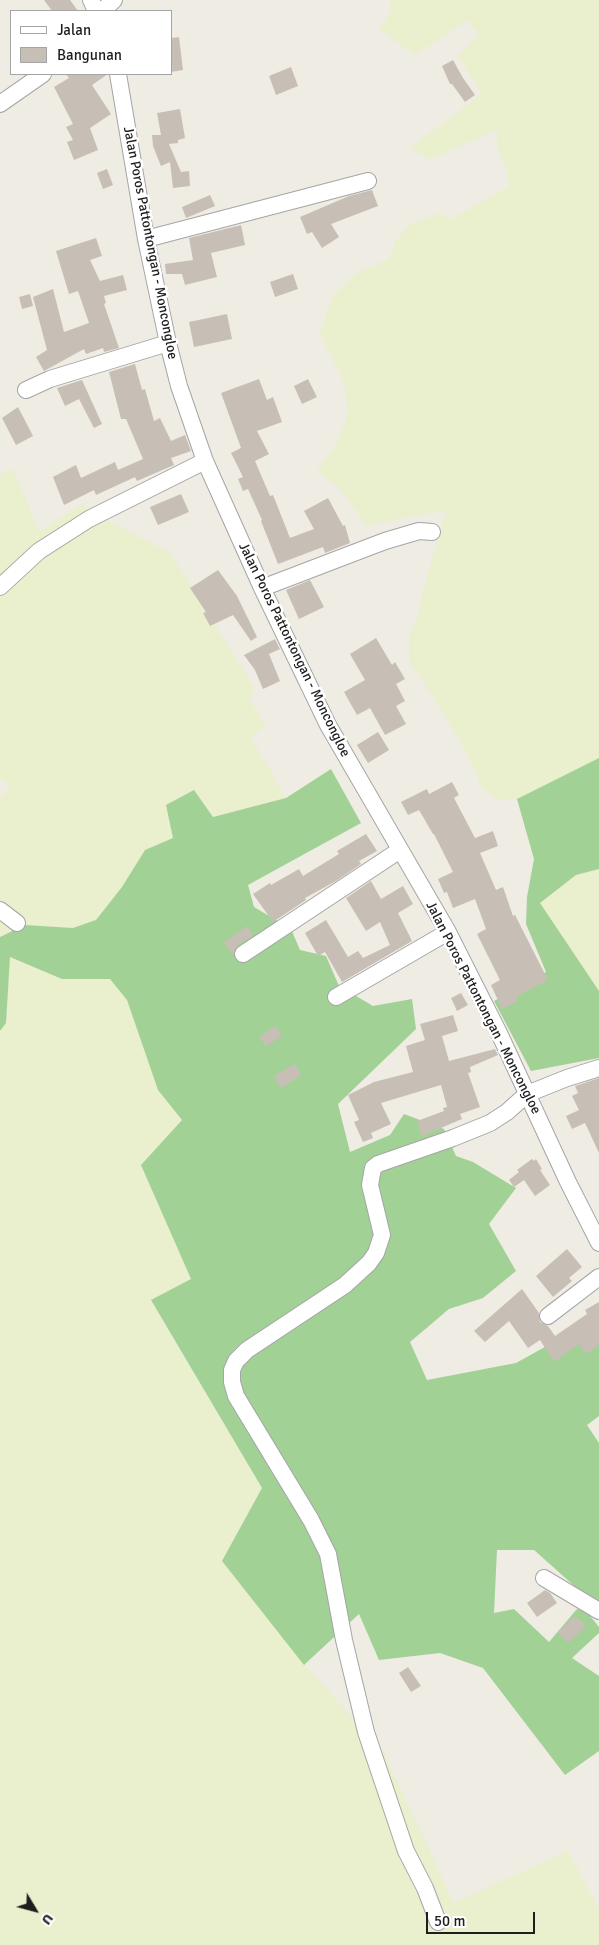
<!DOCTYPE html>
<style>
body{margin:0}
#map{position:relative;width:599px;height:1945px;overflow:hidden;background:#efece3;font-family:Signika,sans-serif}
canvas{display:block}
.legend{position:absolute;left:10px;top:10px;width:162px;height:65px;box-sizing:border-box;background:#fff;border:1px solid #a5a5a5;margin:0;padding:6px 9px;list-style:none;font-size:15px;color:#1e1e1e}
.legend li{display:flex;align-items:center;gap:10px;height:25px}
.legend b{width:25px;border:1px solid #a5a5a5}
.north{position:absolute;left:10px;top:1885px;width:50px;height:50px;-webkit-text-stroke:4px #fff;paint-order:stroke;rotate:127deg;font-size:14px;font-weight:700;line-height:20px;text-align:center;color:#1e1e1e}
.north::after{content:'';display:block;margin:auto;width:18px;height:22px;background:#1e1e1e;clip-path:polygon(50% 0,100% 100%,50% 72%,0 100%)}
.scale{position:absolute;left:426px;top:1912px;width:109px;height:22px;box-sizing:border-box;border:2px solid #1e1e1e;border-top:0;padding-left:6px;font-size:15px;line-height:18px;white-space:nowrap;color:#1e1e1e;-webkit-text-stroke:4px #fff;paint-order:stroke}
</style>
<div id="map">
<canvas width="599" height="1945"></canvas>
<ul class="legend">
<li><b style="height:6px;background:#fff"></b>Jalan</li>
<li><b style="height:14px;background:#c7bfb6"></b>Bangunan</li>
</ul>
<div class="north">U</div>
<div class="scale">50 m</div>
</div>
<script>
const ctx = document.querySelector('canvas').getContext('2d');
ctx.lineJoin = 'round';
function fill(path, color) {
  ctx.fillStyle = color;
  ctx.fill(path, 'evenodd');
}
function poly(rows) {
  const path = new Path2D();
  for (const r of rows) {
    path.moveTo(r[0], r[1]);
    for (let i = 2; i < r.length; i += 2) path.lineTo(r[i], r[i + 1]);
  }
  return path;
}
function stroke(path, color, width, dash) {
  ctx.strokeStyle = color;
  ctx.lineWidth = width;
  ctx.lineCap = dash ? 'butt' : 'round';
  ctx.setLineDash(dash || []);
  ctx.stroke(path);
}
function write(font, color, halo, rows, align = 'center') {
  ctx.font = font + ' Signika,sans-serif';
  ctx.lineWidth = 5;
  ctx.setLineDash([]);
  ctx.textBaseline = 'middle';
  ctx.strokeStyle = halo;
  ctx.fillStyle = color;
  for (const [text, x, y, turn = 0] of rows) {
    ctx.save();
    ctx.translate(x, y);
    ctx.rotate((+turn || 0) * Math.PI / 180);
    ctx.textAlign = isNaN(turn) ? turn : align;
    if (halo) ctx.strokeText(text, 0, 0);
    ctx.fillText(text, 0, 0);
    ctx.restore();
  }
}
const farmland = poly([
 [390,0,599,0,599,758,517,799,497,800,482,788,467,754,437,702,409,661,409,636,418,618,422,594,446,512,428,513,367,526,340,489,317,470,337,443,348,415,344,383,320,334,331,298,355,274,389,259,395,242,410,224,440,213,450,220,509,186,508,174,497,149,497,129,430,160,411,147,482,94,458,56,479,35,467,20,415,55,379,29,392,10],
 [12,468,40,532,82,504,101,517,170,553,254,687,250,700,265,725,251,738,286,798,212,817,194,790,173,838,145,850,122,887,96,921,73,928,25,925,0,937,0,798,10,786,0,779,0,474],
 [599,869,599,991,540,903,576,875],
 [9,956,62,979,110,979,127,1000,158,1090,182,1120,141,1165,191,1279,151,1301,262,1488,304,1665,383,1751,454,1903,568,1851,599,1909,599,1945,0,1945,0,1031,6,1023]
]);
const forest = poly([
 [599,758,599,869,576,875,540,903,599,991,599,1058,531,1071,494,1001,546,972,526,924,527,897,534,859,517,799],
 [331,769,361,823,248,885,254,907,291,929,300,950,326,956,339,986,373,1006,412,999,416,1029,338,1104,350,1152,390,1135,404,1114,444,1129,456,1156,473,1162,516,1188,489,1224,516,1271,483,1298,449,1309,410,1342,427,1380,516,1363,599,1317,599,1416,587,1425,599,1443,599,1608,534,1550,497,1550,494,1613,514,1609,549,1642,577,1609,586,1611,599,1627,599,1633,572,1658,599,1676,599,1751,565,1775,483,1668,440,1653,379,1660,359,1614,304,1665,222,1561,262,1488,151,1300,191,1279,141,1165,182,1120,158,1090,127,1000,110,979,62,979,10,957,6,1023,0,1031,0,937,25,925,73,928,96,920,122,887,145,850,173,838,166,805,194,790,213,817,286,798]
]);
const building = poly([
 [44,0,70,0,78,11,52,11],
 [179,37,183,70,171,72,171,38],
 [453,60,463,78,475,95,465,102,452,84,450,84,442,66],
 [291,67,298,86,276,95,269,76],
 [66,74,108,74,92,85,111,114,90,128,98,150,74,160,67,142,73,140,66,127,73,124,54,87,69,78],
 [180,109,185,138,178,140,178,143,169,144,181,172,189,171,190,186,173,188,170,162,161,166,153,146,152,135,161,135,157,113],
 [107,169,113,185,103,189,97,173],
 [372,190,378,206,331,224,339,237,322,248,312,232,307,234,300,217,349,196],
 [210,195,215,206,186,218,182,207],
 [241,225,245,245,211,253,217,277,185,285,182,274,166,274,165,264,193,260,189,238],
 [96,238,102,256,90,260,100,281,123,275,127,290,104,296,106,303,104,304,119,348,104,352,103,348,86,354,84,349,44,371,36,357,47,350,33,297,53,289,64,332,89,323,78,291,69,294,56,251],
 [293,274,298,289,275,297,270,282],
 [30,294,33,306,22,309,19,297],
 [227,314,232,339,194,347,189,322],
 [135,364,142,390,145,389,154,421,160,418,171,441,185,435,191,451,171,458,174,465,137,481,135,477,96,495,94,490,64,505,53,477,76,465,81,478,115,462,118,470,143,459,126,419,121,419,109,372],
 [259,379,267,400,273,397,282,422,257,431,269,454,255,461,270,496,273,495,290,538,314,529,304,511,328,498,343,526,345,525,350,543,325,553,323,547,278,564,261,521,262,520,248,489,243,491,238,479,243,477,231,453,241,448,221,393],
 [308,379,317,397,302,404,294,386],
 [82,380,102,424,94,428,79,399,65,406,57,388],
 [18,407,33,436,16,445,2,418],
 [181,494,189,512,158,525,150,507],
 [218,570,237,596,257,637,251,641,233,615,210,626,203,613,206,612,190,588],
 [310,580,324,607,299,619,286,590],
 [376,638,392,665,395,662,405,679,396,684,405,701,396,706,406,724,385,735,370,708,357,715,344,692,365,680,350,654],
 [275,639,280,649,269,654,280,681,263,689,255,670,244,655],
 [378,732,389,750,368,763,357,745],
 [452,782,459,795,454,798,475,838,493,831,498,846,480,853,496,890,503,887,513,916,515,915,548,980,516,997,518,1001,502,1009,491,985,500,980,477,934,486,929,475,899,453,908,447,892,444,893,438,879,453,872,434,834,433,834,419,810,408,815,401,802,427,789,429,794],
 [366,834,377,851,359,861,361,864,336,881,305,898,306,900,273,922,253,894,270,883,271,885,299,869,303,876,339,854,337,851],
 [371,881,381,899,403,886,413,904,398,913,412,941,342,982,325,952,318,956,305,933,326,920,348,957,358,951,363,958,390,945,380,922,366,931,346,898],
 [247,926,253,935,237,946,233,955,224,942],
 [461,993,468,1005,457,1011,451,998],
 [453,1015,458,1031,442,1036,449,1061,495,1049,498,1055,470,1067,471,1072,468,1073,480,1107,460,1114,462,1119,422,1136,417,1121,444,1111,443,1108,447,1107,441,1085,381,1103,391,1124,371,1133,373,1138,363,1142,354,1122,359,1120,348,1095,374,1082,413,1072,406,1046,425,1040,420,1024],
 [275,1026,282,1036,266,1046,259,1037],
 [295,1064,301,1075,281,1088,274,1076],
 [599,1078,599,1153,585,1123,572,1129,566,1116,579,1110,572,1096,578,1093,575,1086],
 [532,1159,534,1161,536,1159,542,1169,540,1170,550,1185,535,1196,524,1180,514,1187,509,1180,519,1172,517,1170],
 [567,1249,582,1267,569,1278,572,1281,553,1297,536,1276],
 [522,1289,539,1313,540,1322,548,1326,555,1336,587,1314,585,1310,599,1302,599,1345,586,1354,579,1344,554,1362,540,1340,528,1348,509,1321,485,1342,474,1331],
 [545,1590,550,1593,557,1603,537,1617,527,1603],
 [575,1616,586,1626,568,1643,558,1632],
 [408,1667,421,1686,411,1692,399,1673]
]);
const minor = poly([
 [91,0,96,11],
 [102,11,114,0],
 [118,74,146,239,168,343,179,386,205,461,262,588,328,725,448,932,499,1033,568,1182,599,1243],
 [0,104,43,74],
 [146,239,368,181],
 [26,390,50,379,168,343],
 [0,587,39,551,89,519,205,461],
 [262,588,385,541,419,531,432,532],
 [0,910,17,923],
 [243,954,400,850],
 [336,997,448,932],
 [548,1316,599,1277],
 [544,1578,599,1611],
 [438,1922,425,1888,406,1851,366,1732,344,1640,328,1554,311,1520,236,1396,232,1382,232,1370,236,1361,247,1350,345,1285,369,1263,376,1253,382,1235,370,1185,373,1168,378,1164,453,1138,490,1123,507,1112,527,1094,567,1078,599,1068]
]);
const streetNames = [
 ["Jalan Poros Pattontongan - Moncongloe",150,243,79],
 ["Jalan Poros Pattontongan - Moncongloe",294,650,64],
 ["Jalan Poros Pattontongan - Moncongloe",483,1008,63]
];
fill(farmland, '#eaefcd');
fill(forest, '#a2d196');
fill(building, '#c7bfb6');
stroke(minor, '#a5a5a5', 18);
stroke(minor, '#fff', 16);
write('14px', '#1e1e1e', '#fff', streetNames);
</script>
